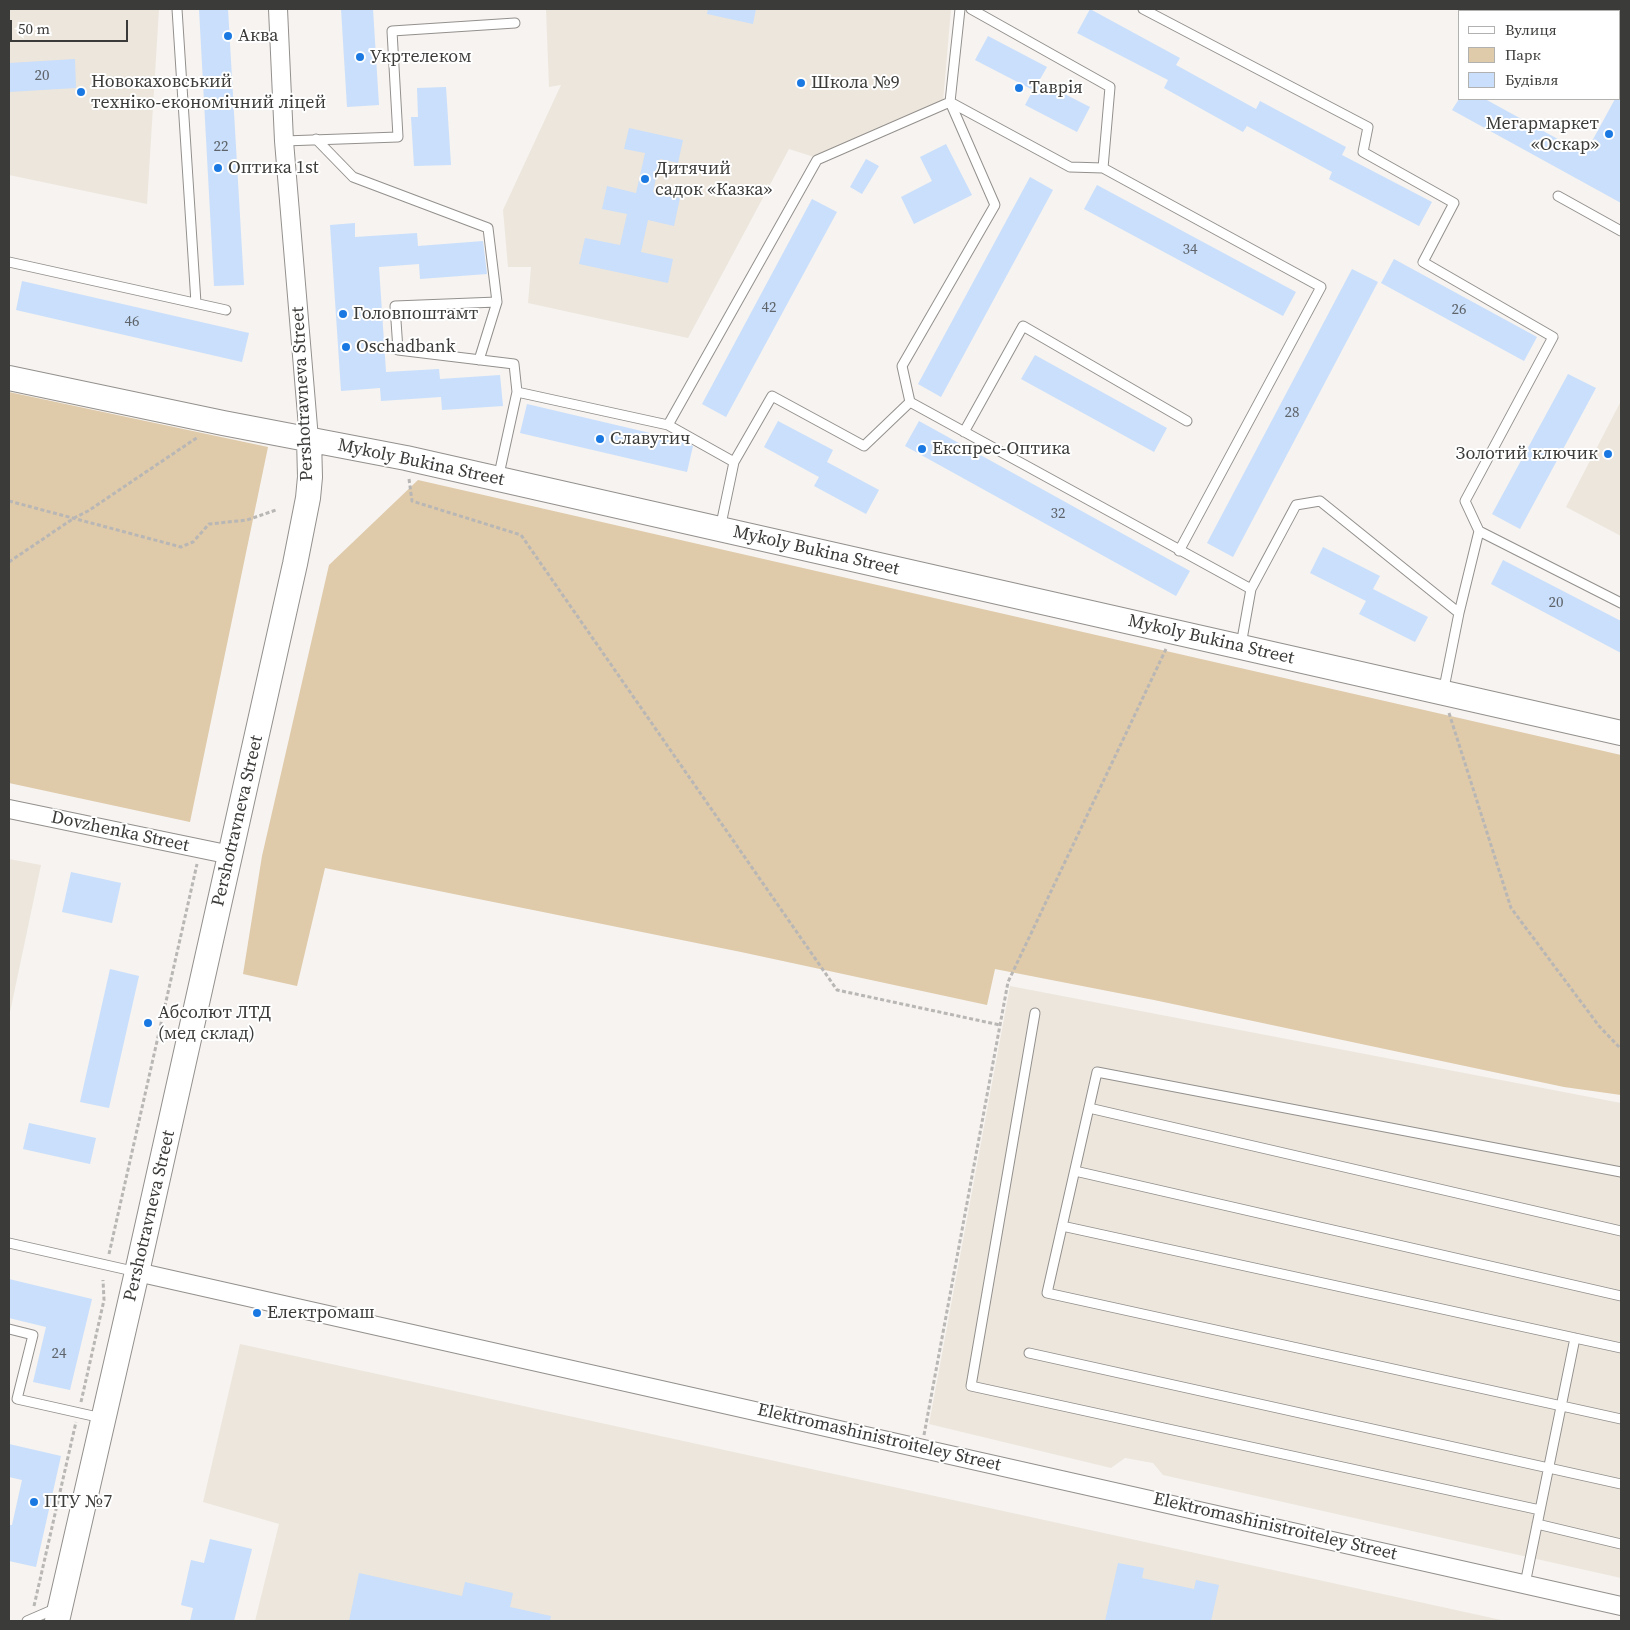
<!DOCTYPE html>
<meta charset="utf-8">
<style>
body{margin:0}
#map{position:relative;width:1630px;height:1630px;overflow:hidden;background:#f6f3f0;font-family:"Source Serif 4",serif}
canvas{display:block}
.frame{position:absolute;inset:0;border:10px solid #3b3b39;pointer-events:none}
.legend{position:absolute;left:1458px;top:10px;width:162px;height:90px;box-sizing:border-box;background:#fff;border:1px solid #b1b1b0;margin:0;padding:6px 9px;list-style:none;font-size:15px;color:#3b3b39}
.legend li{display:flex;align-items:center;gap:10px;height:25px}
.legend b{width:25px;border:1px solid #b1b1b0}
.scale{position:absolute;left:10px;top:20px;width:118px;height:22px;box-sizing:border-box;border:2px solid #3b3b39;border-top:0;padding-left:6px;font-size:15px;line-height:18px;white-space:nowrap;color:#3b3b39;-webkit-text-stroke:4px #fff;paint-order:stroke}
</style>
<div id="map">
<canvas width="1630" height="1630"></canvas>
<div class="frame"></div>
<ul class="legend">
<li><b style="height:6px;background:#fff"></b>Вулиця</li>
<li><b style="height:14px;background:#dfcaaa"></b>Парк</li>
<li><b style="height:14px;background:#c9dffb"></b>Будівля</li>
</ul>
<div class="scale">50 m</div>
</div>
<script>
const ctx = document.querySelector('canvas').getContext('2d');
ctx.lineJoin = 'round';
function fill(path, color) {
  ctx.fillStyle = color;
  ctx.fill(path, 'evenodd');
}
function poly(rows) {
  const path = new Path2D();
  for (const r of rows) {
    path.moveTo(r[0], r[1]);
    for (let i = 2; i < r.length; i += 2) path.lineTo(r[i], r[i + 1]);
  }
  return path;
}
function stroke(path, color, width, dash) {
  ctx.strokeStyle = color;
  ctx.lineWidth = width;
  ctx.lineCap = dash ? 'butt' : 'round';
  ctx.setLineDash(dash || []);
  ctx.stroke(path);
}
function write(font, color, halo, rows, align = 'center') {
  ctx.font = font + ' "Source Serif 4",serif';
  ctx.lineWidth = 4;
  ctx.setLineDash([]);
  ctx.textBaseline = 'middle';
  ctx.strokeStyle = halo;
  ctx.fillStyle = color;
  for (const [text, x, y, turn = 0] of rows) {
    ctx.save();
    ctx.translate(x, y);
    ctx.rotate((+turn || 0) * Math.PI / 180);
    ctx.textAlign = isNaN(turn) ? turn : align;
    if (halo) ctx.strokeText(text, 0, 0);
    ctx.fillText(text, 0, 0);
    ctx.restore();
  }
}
const built = poly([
 [9,9,159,9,147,204,9,175],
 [546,9,951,9,943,102,814,157,789,149,688,338,528,303,531,267,508,267,503,210,561,85,549,87],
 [1621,401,1621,536,1566,507],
 [9,859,41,865,9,1017],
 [1010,986,1621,1103,1621,1578,1163,1475,1153,1463,1125,1458,1111,1468,929,1424],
 [240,1344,1506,1621,255,1621,279,1524,203,1502]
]);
const green = poly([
 [9,392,268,447,190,822,9,783],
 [418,480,1621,755,1621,1095,1564,1087,1154,1000,995,969,987,1005,741,952,325,868,297,986,243,974,262,856,329,565]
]);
const building = poly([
 [199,9,228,9,244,285,214,286],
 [341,9,373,9,379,105,347,107],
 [708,9,756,9,753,24,707,14],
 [1090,9,1180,58,1176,65,1256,109,1260,101,1346,147,1342,155,1432,202,1419,226,1329,179,1332,172,1247,126,1243,132,1164,88,1168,80,1077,33],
 [988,36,1047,67,1039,81,1090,107,1077,132,1025,105,1033,90,975,60],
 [75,59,76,88,9,92,9,63],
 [446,87,451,165,414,166,411,117,418,117,417,88],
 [1621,88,1621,203,1452,110,1459,99,1485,99,1585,154,1615,99,1619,99,1619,93],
 [629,128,683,140,678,163,660,159,653,192,680,198,674,226,648,220,641,252,673,259,668,283,579,264,585,238,620,245,627,214,602,209,607,186,636,193,645,153,624,149],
 [946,144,972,195,914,224,901,197,932,181,920,157],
 [866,159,879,166,862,194,850,187],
 [1030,177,1053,190,941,397,918,384],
 [1097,185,1296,292,1283,316,1084,209],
 [812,199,837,212,726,417,702,404],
 [355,223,355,237,417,233,418,246,483,241,487,274,420,279,419,264,379,267,386,372,439,369,440,379,500,375,503,406,442,410,441,397,381,401,380,388,341,391,330,225],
 [1394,259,1537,337,1524,361,1381,283],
 [1352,269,1378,282,1233,557,1207,543],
 [22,281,249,333,242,362,16,310],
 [1035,355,1167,428,1154,452,1021,379],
 [1568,374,1596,388,1520,529,1492,514],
 [527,404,684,441,693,446,687,472,520,433],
 [778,421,833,450,827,462,879,490,866,514,814,486,819,477,764,447],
 [919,421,1190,571,1176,596,905,446],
 [1323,547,1380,576,1373,589,1428,617,1415,642,1359,614,1366,601,1310,573],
 [1503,560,1621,621,1621,653,1491,584],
 [71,872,121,883,112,923,62,912],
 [110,969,139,976,109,1108,80,1102],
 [29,1123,96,1138,90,1164,23,1149],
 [9,1279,92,1299,70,1390,33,1382,46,1327,9,1318],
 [9,1444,61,1456,36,1567,9,1561,9,1525,12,1525,22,1480,9,1477],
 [210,1539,252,1549,234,1621,190,1621,193,1608,181,1605,191,1560,204,1563],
 [1118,1563,1144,1568,1142,1578,1194,1589,1196,1580,1219,1585,1211,1621,1105,1621],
 [359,1573,462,1596,465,1582,513,1593,510,1607,551,1616,550,1621,349,1621]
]);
const path = poly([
 [409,479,412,501,521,535,837,990,1000,1025],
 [9,501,181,547,193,542,209,524,247,520,276,510],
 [9,562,74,518,88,511,198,437],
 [1449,713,1511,908,1599,1026,1621,1049],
 [109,1254,197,864],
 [81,1402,104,1300,103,1280],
 [924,1435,1008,982,1166,649],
 [34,1606,76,1422]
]);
const lane = poly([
 [177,9,196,303],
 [960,9,950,102,995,205,902,366,910,402,1251,589],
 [971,9,1110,87,1103,168],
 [1143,9,1368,127,1363,152,1454,203,1423,262,1553,337,1465,501,1479,531,1621,603],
 [950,102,1070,167,1103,168,1321,287,1179,551],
 [316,139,353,177,488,228,497,302,479,360],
 [284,141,398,137,392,31,515,23],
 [1558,196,1621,231],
 [9,262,226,310],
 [497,302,395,306,398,350,514,364,517,392,498,479],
 [517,392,668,425,734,462],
 [668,425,817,160,950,102],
 [964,432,1023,326,1187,421],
 [720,529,734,462,772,396,864,446,910,402],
 [1241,645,1251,589,1296,505,1320,501,1459,613],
 [1443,693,1459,613,1479,531],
 [1035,1013,971,1386,1540,1510],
 [1089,1108,1621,1231],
 [1075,1171,1621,1296],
 [1621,1172,1097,1072,1047,1293,1621,1419],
 [1062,1226,1575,1338],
 [9,1243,137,1272],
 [9,1329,33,1335,17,1399,102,1418],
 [1029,1353,1621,1484],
 [1537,1524,1621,1544],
 [1525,1584,1575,1338,1621,1348],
 [27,1621,57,1608]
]);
const street = poly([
 [278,9,284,141,309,439],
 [9,809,231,855],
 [137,1272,1621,1606]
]);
const secondary = poly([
 [9,378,223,423,406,458,1621,733],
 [57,1621,137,1272,295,564,308,498,310,477,309,439]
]);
const markers = [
 [228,36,5,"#1978e1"],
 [360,57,5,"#1978e1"],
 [801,83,5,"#1978e1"],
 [1019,88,5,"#1978e1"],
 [81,92,5,"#1978e1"],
 [1609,134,5,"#1978e1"],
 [218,168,5,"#1978e1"],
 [645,179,5,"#1978e1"],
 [343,314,5,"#1978e1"],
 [346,347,5,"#1978e1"],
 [600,439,5,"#1978e1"],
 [922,449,5,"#1978e1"],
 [1608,454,5,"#1978e1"],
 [148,1023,5,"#1978e1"],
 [257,1313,5,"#1978e1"],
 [34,1502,5,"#1978e1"]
];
const numberNames = [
 ["20",42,76],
 ["22",221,147],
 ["34",1190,250],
 ["42",769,308],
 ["26",1459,310],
 ["46",132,322],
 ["28",1292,413],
 ["32",1058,514],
 ["20",1556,603],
 ["24",59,1354]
];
const poiNames = [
 ["Аква",238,36],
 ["Укртелеком",370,57],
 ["Новокаховський",91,82],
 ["техніко-економічний ліцей",91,103],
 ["Школа №9",811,83],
 ["Таврія",1029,88],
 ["Мегармаркет",1599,124,"right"],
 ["«Оскар»",1599,145,"right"],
 ["Оптика 1st",228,168],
 ["Дитячий",655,169],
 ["садок «Казка»",655,190],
 ["Головпоштамт",353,314],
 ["Oschadbank",356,347],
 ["Славутич",610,439],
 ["Експрес-Оптика",932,449],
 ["Золотий ключик",1598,454,"right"],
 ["Абсолют ЛТД",158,1013],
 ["(мед склад)",158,1034],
 ["Електромаш",267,1313],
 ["ПТУ №7",44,1502]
];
const streetNames = [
 ["Pershotravneva Street",303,394,-93],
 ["Mykoly Bukina Street",421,463,12],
 ["Mykoly Bukina Street",816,551,13],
 ["Mykoly Bukina Street",1211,640,13],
 ["Pershotravneva Street",238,821,-77],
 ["Dovzhenka Street",120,832,12],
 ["Pershotravneva Street",150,1216,-77],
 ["Elektromashinistroiteley Street",879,1438,13],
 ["Elektromashinistroiteley Street",1275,1527,13]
];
fill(built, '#ede6dc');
fill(green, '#dfcaaa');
fill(building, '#c9dffb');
stroke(lane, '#93908d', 11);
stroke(street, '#93908d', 20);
stroke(secondary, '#93908d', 26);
stroke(path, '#b9b7b5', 3, [4, 2.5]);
stroke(lane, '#fff', 9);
stroke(street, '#fff', 18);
stroke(secondary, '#fff', 24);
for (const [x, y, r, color] of markers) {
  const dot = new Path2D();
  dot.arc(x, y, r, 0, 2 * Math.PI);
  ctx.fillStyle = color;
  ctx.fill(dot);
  stroke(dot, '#fff', 2);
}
write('15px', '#5e646a', null, numberNames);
write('18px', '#3b3b39', '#fff', poiNames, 'left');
write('18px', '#3b3b39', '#fff', streetNames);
</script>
